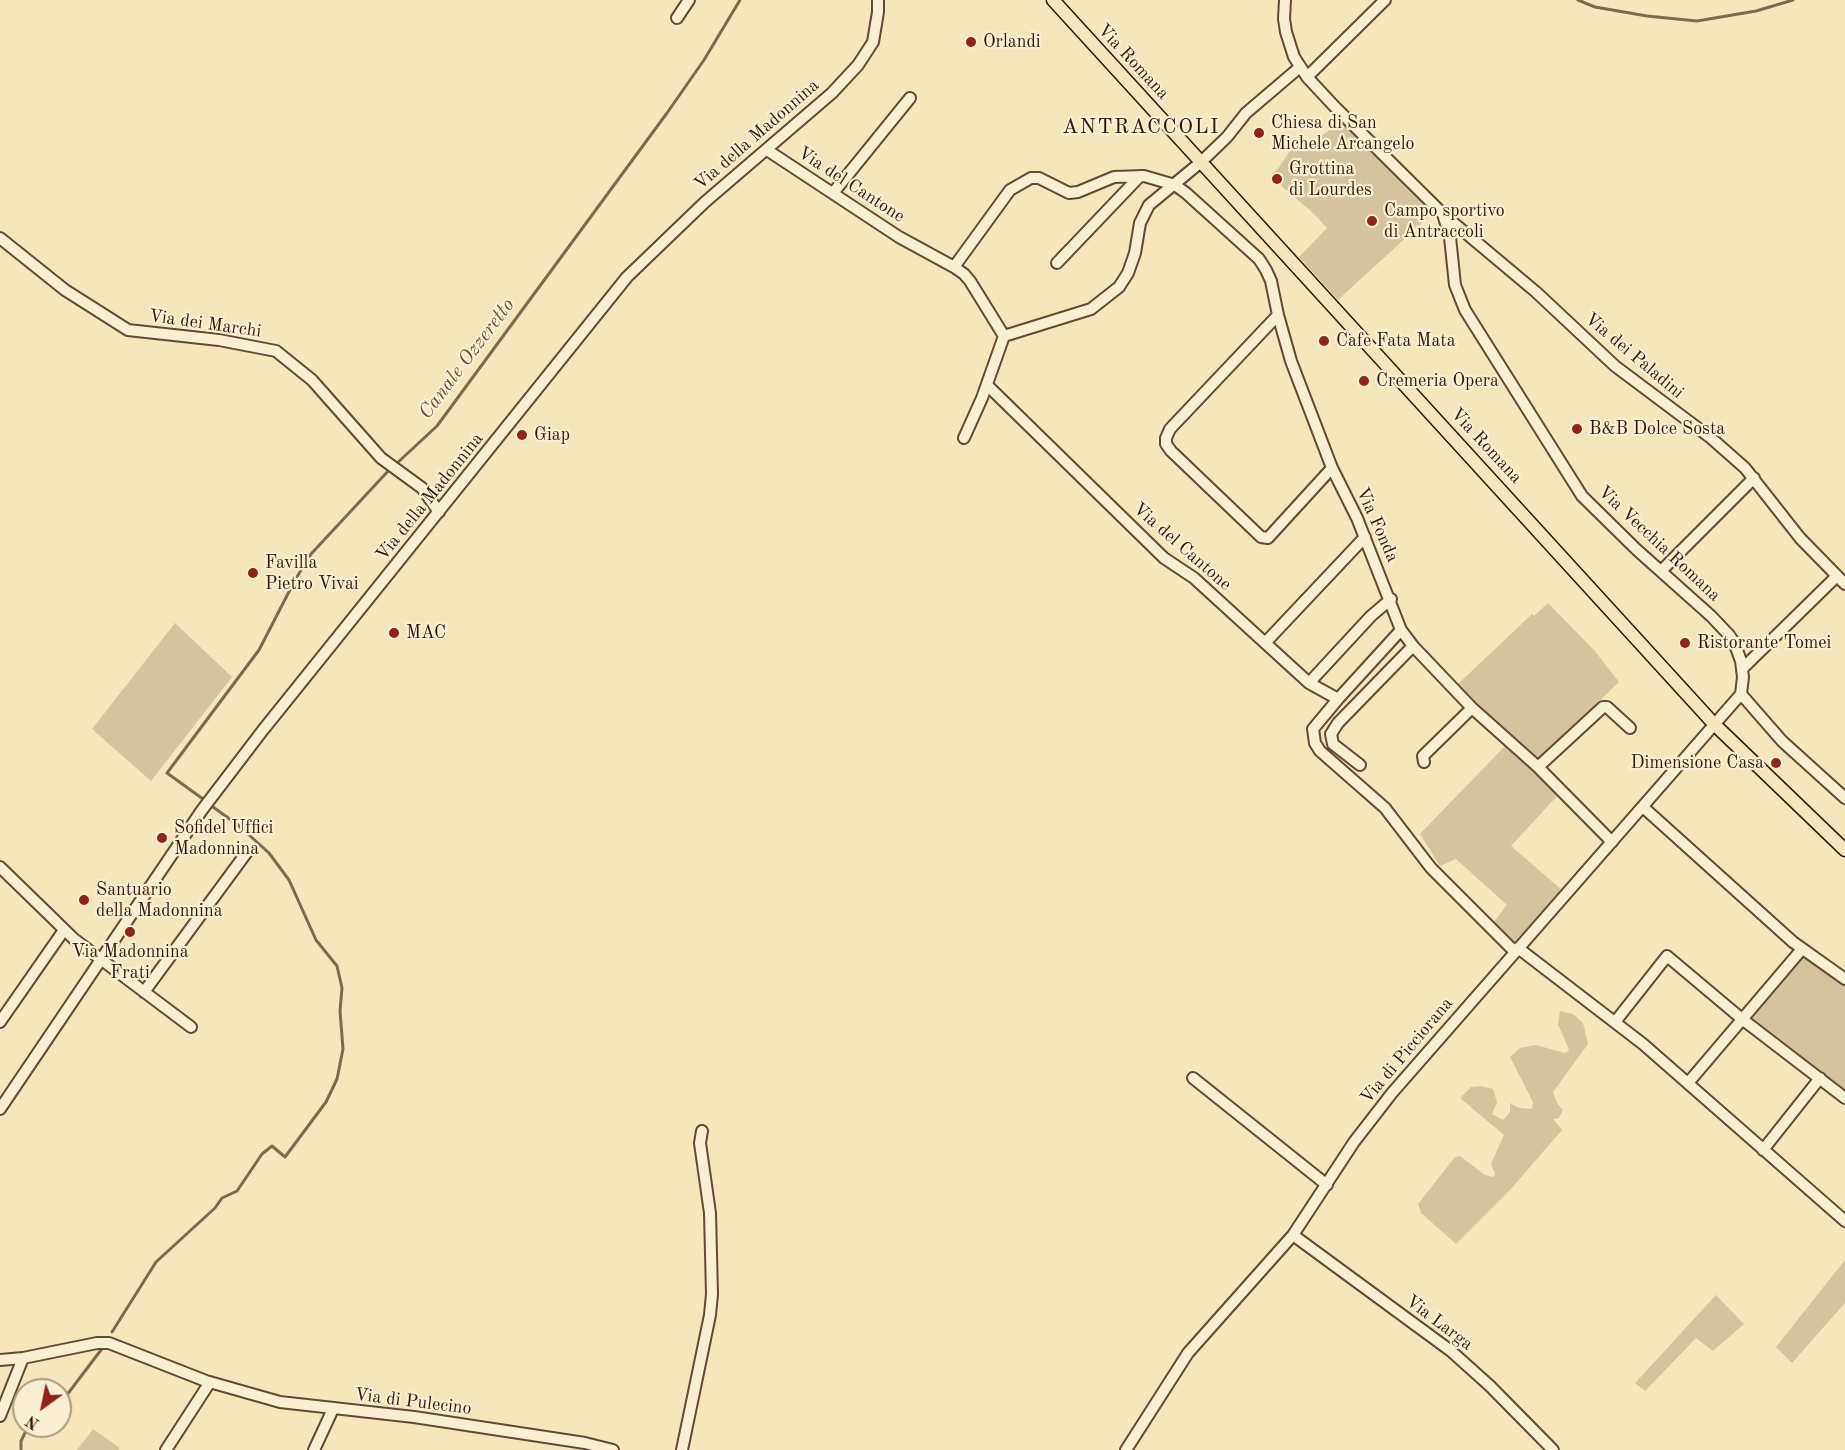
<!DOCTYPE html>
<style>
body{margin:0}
#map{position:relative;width:1845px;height:1450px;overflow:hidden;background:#f6e6bb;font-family:"Old Standard TT",serif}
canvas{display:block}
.north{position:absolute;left:12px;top:1378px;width:60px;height:60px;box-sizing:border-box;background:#f9efd3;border:2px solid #aa9882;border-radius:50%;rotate:213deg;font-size:16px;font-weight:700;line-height:24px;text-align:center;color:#331608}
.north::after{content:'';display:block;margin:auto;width:21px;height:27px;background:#8f2418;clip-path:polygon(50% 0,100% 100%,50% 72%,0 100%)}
</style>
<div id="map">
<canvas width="1845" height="1450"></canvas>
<div class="north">N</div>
</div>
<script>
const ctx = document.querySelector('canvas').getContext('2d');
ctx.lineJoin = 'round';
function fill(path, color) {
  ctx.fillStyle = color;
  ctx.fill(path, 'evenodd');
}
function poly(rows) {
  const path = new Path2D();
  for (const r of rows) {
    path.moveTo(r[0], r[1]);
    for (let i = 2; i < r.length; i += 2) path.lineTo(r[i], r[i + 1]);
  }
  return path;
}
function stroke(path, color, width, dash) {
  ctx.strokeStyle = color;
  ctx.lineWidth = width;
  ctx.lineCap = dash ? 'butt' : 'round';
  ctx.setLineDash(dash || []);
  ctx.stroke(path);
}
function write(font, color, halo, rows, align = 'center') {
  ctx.font = font + ' "Old Standard TT",serif';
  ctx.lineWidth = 4.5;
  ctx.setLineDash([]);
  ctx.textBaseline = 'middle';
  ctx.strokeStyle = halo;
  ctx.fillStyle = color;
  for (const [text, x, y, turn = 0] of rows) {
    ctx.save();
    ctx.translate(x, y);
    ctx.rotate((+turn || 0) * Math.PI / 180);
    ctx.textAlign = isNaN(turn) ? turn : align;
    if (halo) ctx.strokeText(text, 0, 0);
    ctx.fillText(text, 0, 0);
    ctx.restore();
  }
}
const green = poly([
 [1343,120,1436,210,1338,300,1299,257,1327,228,1313,213,1279,184,1271,174,1278,169,1291,149,1306,146,1313,142],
 [1548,603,1594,650,1619,682,1536,762,1457,685,1532,614,1534,616],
 [175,623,232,677,151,781,92,729],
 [1506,745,1517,754,1557,796,1511,846,1562,890,1514,943,1493,923,1507,905,1456,859,1440,866,1420,834],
 [1801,955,1845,986,1845,1095,1748,1020],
 [1560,1011,1573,1014,1583,1023,1588,1044,1553,1092,1557,1103,1563,1110,1559,1118,1553,1119,1562,1130,1510,1190,1456,1244,1421,1213,1418,1204,1455,1157,1460,1156,1485,1175,1493,1177,1495,1174,1491,1164,1504,1135,1460,1098,1471,1087,1481,1086,1493,1089,1497,1102,1492,1114,1503,1120,1510,1112,1510,1103,1519,1108,1532,1109,1533,1102,1510,1057,1520,1048,1536,1045,1565,1053,1569,1050,1558,1024],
 [1845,1260,1845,1303,1792,1363,1776,1347],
 [1716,1295,1744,1324,1713,1351,1696,1338,1645,1391,1635,1383],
 [93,1429,120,1448,118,1450,77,1450]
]);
const stream = poly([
 [1578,0,1595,7,1647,16,1697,21,1756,11,1793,0],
 [395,465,437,426,667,113,704,60,740,0],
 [203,799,167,773,259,650,295,580,311,554,390,469],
 [112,1332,156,1262,215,1208,222,1198,237,1191,262,1154,272,1146,285,1157,326,1102,337,1079,343,1049,340,1011,342,988,337,966,316,940,289,880,269,853,238,825,213,807],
 [60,1404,104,1346],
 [21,1450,21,1441,26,1431,38,1426]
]);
const minor = poly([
 [1285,0,1284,19,1286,32,1294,57,1307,77,1334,106,1443,214,1536,292,1615,366,1711,438,1745,468,1800,538,1845,584],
 [677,18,689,0],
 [1307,77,1385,0],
 [767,150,899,237,954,267,964,274,970,281,1004,336,982,398,964,438],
 [833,193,910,98],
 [1443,214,1450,237,1455,285,1465,310,1582,496,1637,550,1711,616,1729,635,1734,642,1741,661,1743,677,1741,694,1782,741,1845,798],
 [0,238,65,290,128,330,219,340,276,351,312,380,381,458,422,488,439,512],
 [1057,263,1140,176],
 [954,267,1010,190,1031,178,1039,178,1069,193,1078,192,1114,177,1144,176,1175,185,1186,193,1259,259,1266,270,1271,281,1278,315,1291,361,1332,468,1357,518,1401,630,1413,646,1472,708,1538,767,1612,842],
 [1278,315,1170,429,1166,438,1166,444,1171,451,1261,537,1268,538,1332,468],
 [1004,336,1091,309,1119,287,1128,273,1135,253,1140,223,1149,205,1201,162,1227,137,1246,113,1300,67],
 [987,385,1164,558,1194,578,1309,683,1338,699],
 [1661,571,1754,478],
 [1401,630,1338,699,1313,729,1315,743,1320,751,1385,808,1431,868,1514,951],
 [1265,643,1365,537],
 [1742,669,1837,576],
 [1309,683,1371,616,1391,599],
 [1424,762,1423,756,1425,754,1472,708],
 [1360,765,1333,744,1331,734,1338,723,1413,646],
 [1538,767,1603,707,1607,707,1630,728],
 [1643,807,1793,942,1845,979],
 [0,867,74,939,191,1027],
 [1518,948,1643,1044,1845,1221],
 [144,992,247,852],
 [0,1022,64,930],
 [1615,1022,1667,956,1742,1019,1845,1098],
 [1193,1078,1327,1185],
 [1688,1083,1802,949],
 [0,1109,202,810,263,730,627,277,705,202,832,93,858,65,873,42,878,12,878,0],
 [1763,1150,1820,1078],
 [1293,1235,1451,1351,1490,1386,1553,1450],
 [0,1360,23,1358,97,1343,109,1343,206,1381,280,1402,414,1417,585,1443,613,1450],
 [0,1416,23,1358],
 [166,1450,210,1382],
 [314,1450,333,1409],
 [682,1450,710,1315,712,1294,710,1213,700,1143,702,1131],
 [1126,1450,1188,1353,1293,1235,1354,1142,1392,1093,1741,694]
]);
const major = poly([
 [1053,0,1714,724,1845,850]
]);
const markers = [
 [971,42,6,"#8f2418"],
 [1259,133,6,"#8f2418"],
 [1277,179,6,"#8f2418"],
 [1372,221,6,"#8f2418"],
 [1324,341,6,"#8f2418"],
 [1364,381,6,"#8f2418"],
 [1577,429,6,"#8f2418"],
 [522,435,6,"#8f2418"],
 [253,573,6,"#8f2418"],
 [394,633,6,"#8f2418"],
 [1685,643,6,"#8f2418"],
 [1776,763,6,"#8f2418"],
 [162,838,6,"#8f2418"],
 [84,900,6,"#8f2418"],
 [130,932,6,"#8f2418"]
];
const poiNames = [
 ["Orlandi",983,42],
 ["Chiesa di San",1271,123],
 ["Michele Arcangelo",1271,144],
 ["Grottina",1289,169],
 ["di Lourdes",1289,190],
 ["Campo sportivo",1384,211],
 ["di Antraccoli",1384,232],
 ["Cafe Fata Mata",1336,341],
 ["Cremeria Opera",1376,381],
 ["B&B Dolce Sosta",1589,429],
 ["Giap",534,435],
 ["Favilla",265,563],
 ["Pietro Vivai",265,584],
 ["MAC",406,633],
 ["Ristorante Tomei",1697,643],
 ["Dimensione Casa",1764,763,"right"],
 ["Sofidel Uffici",174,828],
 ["Madonnina",174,849],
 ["Santuario",96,890],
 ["della Madonnina",96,911],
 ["Via Madonnina",130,952,"center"],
 ["Frati",130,973,"center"]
];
const streetNames = [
 ["Via Romana",1133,62,47],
 ["Via della Madonnina",757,135,-41],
 ["Via del Cantone",851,185,33],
 ["Via dei Marchi",205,324,8],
 ["Via dei Paladini",1634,356,40],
 ["Via Romana",1486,446,47],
 ["Via della Madonnina",430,497,-51],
 ["Via Fonda",1377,525,66],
 ["Via Vecchia Romana",1659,544,43],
 ["Via del Cantone",1182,547,41],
 ["Via di Picciorana",1407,1051,-50],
 ["Via Larga",1439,1323,37],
 ["Via di Pulecino",413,1402,7]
];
const waterNames = [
 ["Canale Ozzeretto",467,359,-53]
];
const quarterNames = [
 ["ANTRACCOLI",1141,127]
];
fill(green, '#d5c39d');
stroke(stream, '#80684f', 3);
stroke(minor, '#644a35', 14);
stroke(major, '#331608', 15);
stroke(minor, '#f9efd3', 10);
stroke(major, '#f6e6bb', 12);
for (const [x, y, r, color] of markers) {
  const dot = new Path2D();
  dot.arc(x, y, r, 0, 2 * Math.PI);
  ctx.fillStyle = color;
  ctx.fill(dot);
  stroke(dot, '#f9efd3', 2);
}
write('18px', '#331608', '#f9efd3', poiNames, 'left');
write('18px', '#331608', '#f9efd3', streetNames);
write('italic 20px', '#674d37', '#f9efd3', waterNames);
ctx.letterSpacing = '1.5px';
write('21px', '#331608', '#f9efd3', quarterNames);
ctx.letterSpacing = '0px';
</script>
